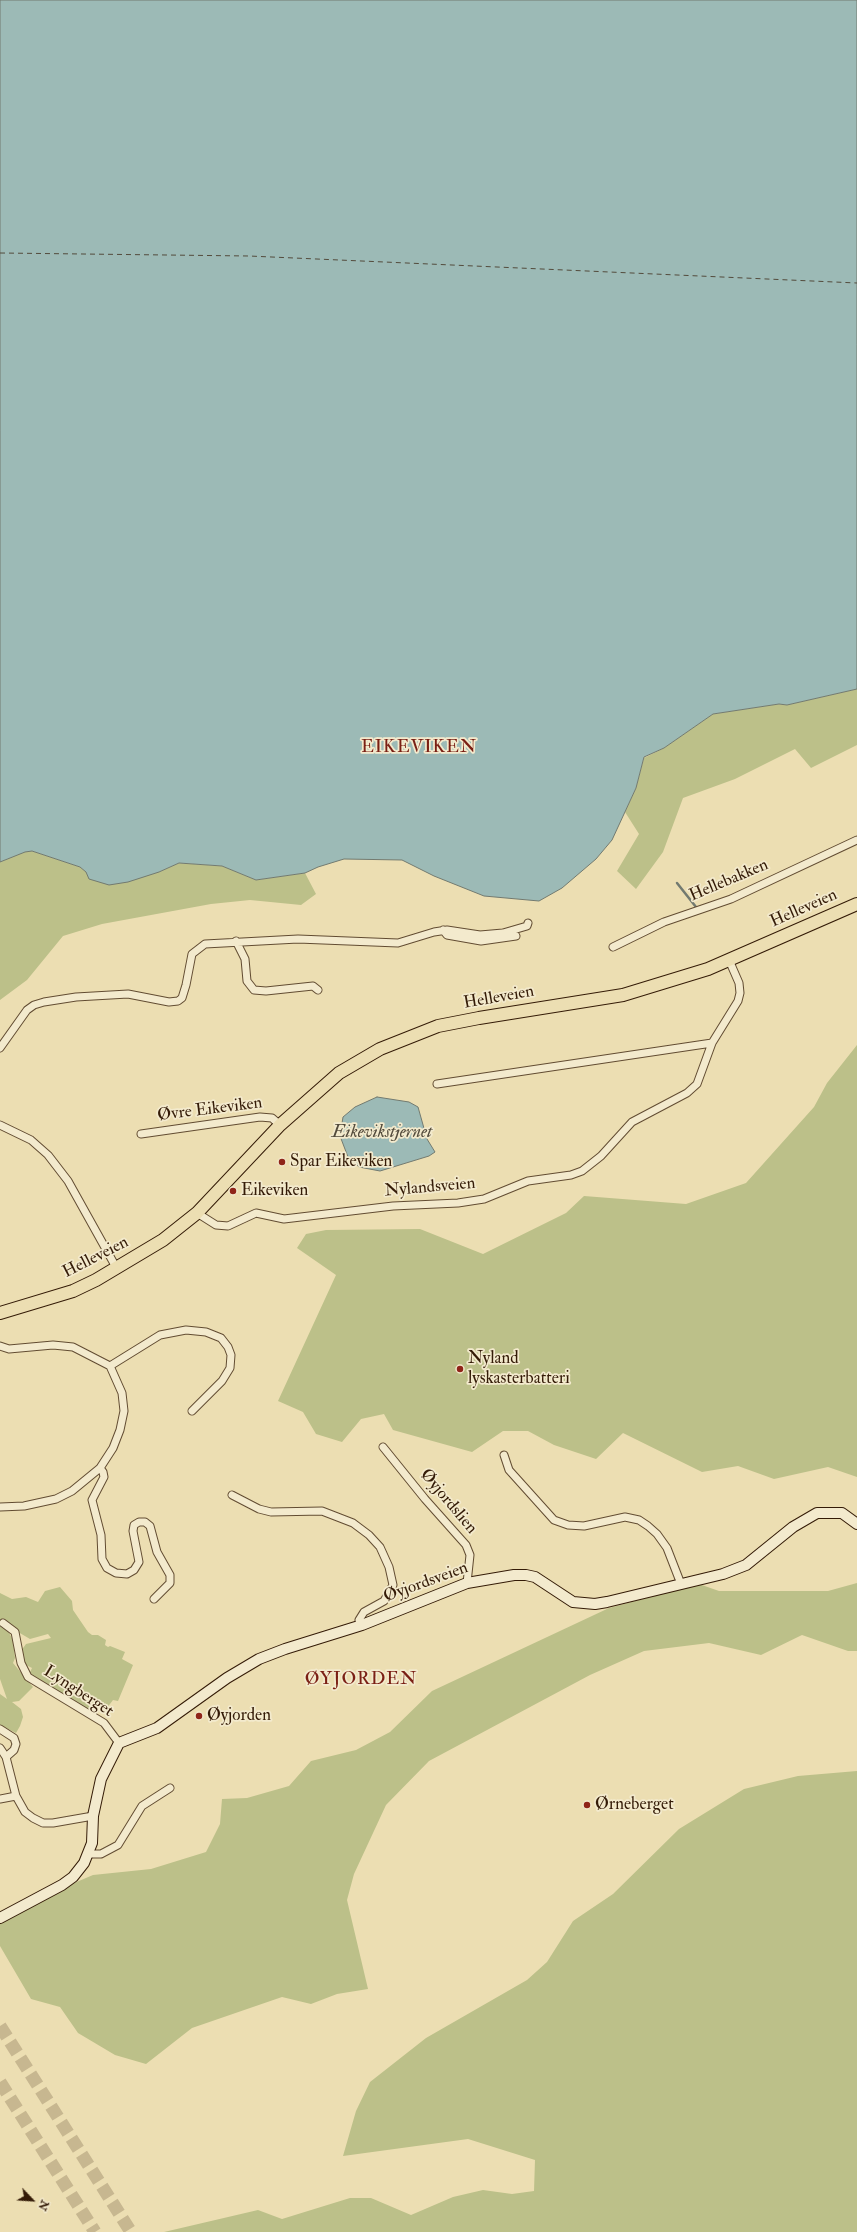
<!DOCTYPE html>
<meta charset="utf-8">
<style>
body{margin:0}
#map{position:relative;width:857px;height:2232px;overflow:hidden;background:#ecdeb2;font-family:"IM FELL Double Pica",serif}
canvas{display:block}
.north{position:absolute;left:12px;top:2180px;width:40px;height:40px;-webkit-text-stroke:3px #f3eacd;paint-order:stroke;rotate:115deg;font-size:11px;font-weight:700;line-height:16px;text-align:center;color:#341b07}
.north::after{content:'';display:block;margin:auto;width:14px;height:18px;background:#341b07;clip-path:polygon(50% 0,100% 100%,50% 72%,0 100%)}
</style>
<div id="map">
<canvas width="857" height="2232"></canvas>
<div class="north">N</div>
</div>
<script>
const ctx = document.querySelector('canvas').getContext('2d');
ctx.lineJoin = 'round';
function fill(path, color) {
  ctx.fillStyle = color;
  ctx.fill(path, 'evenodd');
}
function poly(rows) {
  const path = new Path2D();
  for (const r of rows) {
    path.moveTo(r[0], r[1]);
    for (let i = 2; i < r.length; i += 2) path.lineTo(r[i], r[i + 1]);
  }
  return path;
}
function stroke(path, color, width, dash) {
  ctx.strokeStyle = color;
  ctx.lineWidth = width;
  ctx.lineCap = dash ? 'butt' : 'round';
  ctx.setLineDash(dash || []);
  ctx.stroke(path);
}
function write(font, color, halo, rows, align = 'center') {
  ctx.font = font + ' "IM FELL Double Pica",serif';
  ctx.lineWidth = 3.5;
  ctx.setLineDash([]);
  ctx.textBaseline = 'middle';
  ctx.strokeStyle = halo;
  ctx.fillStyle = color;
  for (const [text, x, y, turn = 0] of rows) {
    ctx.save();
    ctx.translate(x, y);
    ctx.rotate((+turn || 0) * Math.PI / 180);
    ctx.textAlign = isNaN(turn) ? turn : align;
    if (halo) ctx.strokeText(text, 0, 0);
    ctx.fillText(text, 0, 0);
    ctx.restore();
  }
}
const green = poly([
 [857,689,857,745,811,768,795,749,735,779,683,798,663,852,636,889,617,871,639,834,625,812,636,788,644,758,664,748,713,714,779,704,787,705],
 [25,851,32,851,80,867,86,872,159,872,179,863,222,866,256,880,305,873,316,894,301,905,250,900,211,904,102,924,63,936,27,980,0,1000,0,862],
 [857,1045,857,1477,828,1467,774,1479,738,1466,702,1472,623,1433,596,1459,554,1445,528,1431,503,1431,472,1452,393,1430,384,1414,361,1419,342,1442,316,1434,303,1412,278,1401,336,1275,297,1248,306,1234,326,1230,420,1229,483,1254,566,1213,584,1196,686,1204,746,1183,814,1107,827,1083],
 [857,1583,857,1651,848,1651,802,1635,761,1655,709,1643,644,1651,590,1675,429,1761,386,1805,354,1874,347,1900,368,1989,337,1994,311,2004,282,1997,192,2028,146,2064,115,2055,78,2033,60,2007,31,1999,0,1946,0,1917,20,1906,93,1875,151,1869,206,1852,220,1824,222,1799,247,1798,289,1786,311,1761,356,1750,390,1732,432,1691,609,1608,699,1584,719,1591,828,1591],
 [60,1587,72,1601,73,1610,88,1632,92,1635,98,1635,106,1640,105,1645,108,1647,110,1646,125,1652,122,1659,133,1665,118,1701,113,1700,104,1712,93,1705,88,1709,29,1674,32,1668,24,1664,21,1651,26,1644,51,1638,48,1634,30,1639,1,1622,0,1624,0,1593,12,1599,26,1597,38,1602,45,1591],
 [0,1625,8,1631,13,1640,15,1658,13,1663,33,1687,19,1701,12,1702,21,1709,23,1717,20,1726,16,1733,0,1725,0,1694,7,1699,0,1679],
 [857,1771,857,2232,164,2232,258,2210,282,2219,350,2198,371,2198,411,2215,453,2197,483,2190,512,2194,534,2191,535,2160,468,2139,343,2156,356,2111,370,2082,426,2038,527,1980,547,1962,573,1921,613,1894,679,1829,744,1789,798,1776]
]);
const water = poly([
 [0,0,857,0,857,689,787,705,779,704,713,714,664,748,644,757,636,788,612,840,596,859,562,888,539,901,484,896,434,876,402,860,344,859,318,867,305,873,256,880,222,866,179,863,159,872,128,882,109,885,89,879,86,872,80,867,32,851,25,852,0,862,0,0],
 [377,1097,409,1102,418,1107,427,1139,435,1152,429,1156,380,1171,359,1167,348,1157,340,1136,343,1117,355,1107,377,1097]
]);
const stream = poly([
 [677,883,696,907]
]);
const ferry = poly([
 [0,253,249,256,857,283]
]);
const highwayTunnel = poly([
 [0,2026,131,2232],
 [0,2082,95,2232]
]);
const street = poly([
 [443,930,447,935,481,941,516,936],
 [236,941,245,959,247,981,254,990,266,991,313,986,318,990],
 [613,947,664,922,731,899,857,840],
 [0,1048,27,1010,34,1005,44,1002,76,997,128,994,169,1002,178,1001,182,998,186,985,192,954,205,944,298,939,398,943,434,932,447,930,480,935,503,933,527,926,528,923],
 [437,1084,712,1043],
 [0,1125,31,1140,48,1155,68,1181,117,1269],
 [141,1134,260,1117,272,1118,280,1125],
 [197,1213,216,1225,228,1226,256,1213,284,1219,393,1206,458,1203,484,1199,528,1181,571,1175,582,1171,601,1156,632,1122,687,1093,697,1084,712,1043,738,1001,740,993,739,983,729,960],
 [0,1346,9,1349,53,1345,73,1347,110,1366,160,1335,186,1330,206,1332,221,1338,228,1347,231,1355,230,1368,222,1381,192,1411],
 [383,1447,425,1499,466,1545,470,1555,467,1583],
 [504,1455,509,1470,554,1520,568,1525,584,1526,625,1517,639,1520,648,1526,657,1534,667,1548,681,1584],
 [100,1468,103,1472,104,1477,92,1500,101,1535,102,1559,107,1568,116,1573,127,1574,134,1570,139,1562,133,1531,134,1525,139,1522,145,1522,150,1526,157,1552,170,1575,170,1583,154,1599],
 [232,1495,259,1509,271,1512,322,1511,353,1523,369,1535,380,1547,389,1567,393,1585,384,1601,364,1612,359,1620,362,1625],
 [0,1507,24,1506,56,1499,72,1491,100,1468,113,1448,120,1430,124,1411,122,1393,110,1366],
 [3,1623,15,1632,21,1663,28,1677,104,1723,119,1743],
 [0,1729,14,1738,16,1744,14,1750,6,1757],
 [0,1748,6,1757,16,1796,25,1812,33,1818,43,1823,53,1823,93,1816],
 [0,1799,16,1796],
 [88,1854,101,1854,118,1845,142,1806,170,1788]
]);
const secondary = poly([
 [0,1918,62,1885,73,1877,84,1863,92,1843,93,1816,101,1779,119,1743,157,1728,227,1678,259,1659,285,1649,362,1625,467,1583,514,1575,526,1575,535,1577,573,1602,595,1604,607,1602,723,1574,746,1565,793,1527,817,1513,842,1513,857,1524]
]);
const primary = poly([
 [0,1313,73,1291,96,1280,163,1240,197,1213,280,1125,339,1073,380,1049,438,1026,479,1018,623,995,708,969,857,904]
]);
const markers = [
 [282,1162,4,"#8f2418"],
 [233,1191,4,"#8f2418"],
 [460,1369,4,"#8f2418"],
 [199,1716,4,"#8f2418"],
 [587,1805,4,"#8f2418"]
];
const streetNames = [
 ["Hellebakken",729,881,-23],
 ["Helleveien",804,909,-24],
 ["Helleveien",499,998,-10],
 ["Øvre Eikeviken",210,1110,-7],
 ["Nylandsveien",430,1188,-5],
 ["Helleveien",96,1258,-27],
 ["Øyjordslien",448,1502,50],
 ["Øyjordsveien",426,1583,-20],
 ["Lyngberget",78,1692,33]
];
const poiNames = [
 ["Spar Eikeviken",290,1162],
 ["Eikeviken",241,1191],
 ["Nyland",468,1359],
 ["lyskasterbatteri",468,1379],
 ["Øyjorden",207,1716],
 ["Ørneberget",595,1805]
];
const neighbourhoodNames = [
 ["EIKEVIKEN",419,748],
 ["ØYJORDEN",361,1680]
];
const waterNames = [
 ["Eikevikstjernet",382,1133]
];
fill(green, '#bcc089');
fill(water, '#9cbab6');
stroke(water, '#727a70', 1);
stroke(stream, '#727a70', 2.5);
stroke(ferry, '#534b3c', 1, [5, 4]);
stroke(highwayTunnel, '#c7b790', 13, [13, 6]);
stroke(street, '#624c32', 9);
stroke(secondary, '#341b07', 12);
stroke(primary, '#341b07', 14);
stroke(street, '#f3eacd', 7);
stroke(secondary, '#f3eacd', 10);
stroke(primary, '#ecdeb2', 12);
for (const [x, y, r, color] of markers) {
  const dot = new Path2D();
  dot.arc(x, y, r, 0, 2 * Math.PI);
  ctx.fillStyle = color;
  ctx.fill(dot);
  stroke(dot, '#f3eacd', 1.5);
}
write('17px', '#341b07', '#f3eacd', streetNames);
write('17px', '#341b07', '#f3eacd', poiNames, 'left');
ctx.letterSpacing = '1px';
write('18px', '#7a1f14', '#f3eacd', neighbourhoodNames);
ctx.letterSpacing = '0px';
write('italic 18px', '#534b3c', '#f3eacd', waterNames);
</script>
